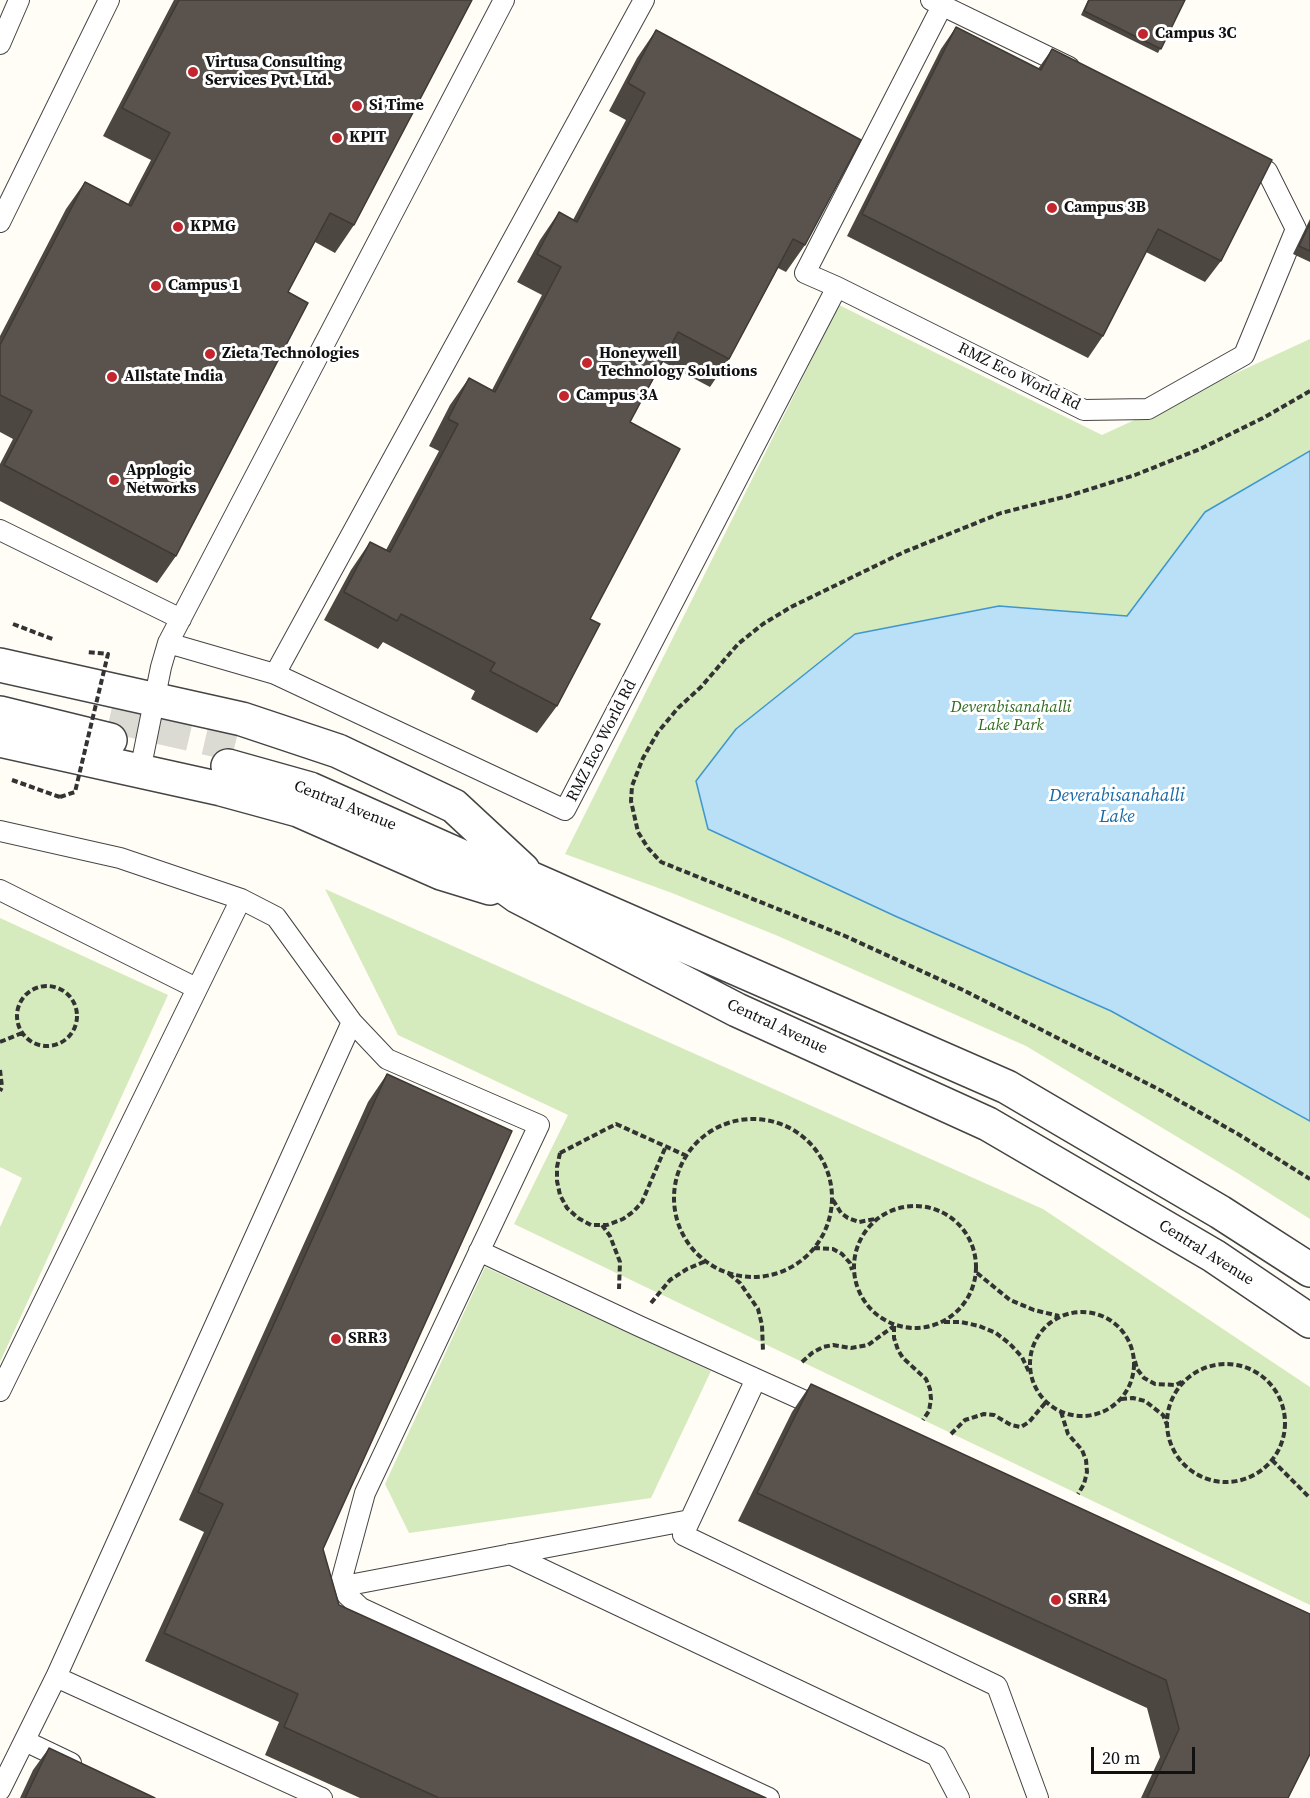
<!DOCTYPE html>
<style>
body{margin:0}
#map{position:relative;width:1310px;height:1798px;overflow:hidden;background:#fffdf5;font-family:"Source Serif 4",serif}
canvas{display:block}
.scale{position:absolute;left:1091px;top:1747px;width:104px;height:27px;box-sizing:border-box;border:3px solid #111;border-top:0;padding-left:8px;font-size:18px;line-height:21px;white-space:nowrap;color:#111;-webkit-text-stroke:4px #fff;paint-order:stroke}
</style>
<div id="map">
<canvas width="1310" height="1798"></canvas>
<div class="scale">20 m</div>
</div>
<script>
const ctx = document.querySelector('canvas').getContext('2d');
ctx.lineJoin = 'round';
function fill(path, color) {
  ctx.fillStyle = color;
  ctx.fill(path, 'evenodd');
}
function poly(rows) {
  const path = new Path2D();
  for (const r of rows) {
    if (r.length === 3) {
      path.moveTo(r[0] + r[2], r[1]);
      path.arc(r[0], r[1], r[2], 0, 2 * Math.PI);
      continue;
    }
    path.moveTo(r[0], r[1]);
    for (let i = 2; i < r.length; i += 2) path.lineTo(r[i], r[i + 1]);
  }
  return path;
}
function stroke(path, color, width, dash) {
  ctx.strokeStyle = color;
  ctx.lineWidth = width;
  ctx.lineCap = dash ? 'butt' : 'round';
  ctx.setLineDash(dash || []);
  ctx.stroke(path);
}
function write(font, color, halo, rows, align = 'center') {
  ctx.font = font + ' "Source Serif 4",serif';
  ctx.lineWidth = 6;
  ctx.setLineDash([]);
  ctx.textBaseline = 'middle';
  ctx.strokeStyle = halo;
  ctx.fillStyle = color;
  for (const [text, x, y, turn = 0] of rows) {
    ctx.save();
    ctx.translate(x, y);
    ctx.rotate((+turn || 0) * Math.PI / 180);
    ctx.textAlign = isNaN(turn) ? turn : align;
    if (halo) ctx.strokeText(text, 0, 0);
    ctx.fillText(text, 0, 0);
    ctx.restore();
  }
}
const green = poly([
 [839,305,1102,435,1310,339,1310,1219,1239,1174,1026,1046,778,936,672,893,565,854],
 [325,889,1043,1209,1310,1387,1310,1605,514,1224,568,1115,398,1035],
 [0,918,168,995,0,1362,0,1227,22,1178,0,1167],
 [485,1267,711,1371,651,1498,409,1533,385,1484]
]);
const water = poly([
 [1310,451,1310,1121,1111,1011,895,916,708,829,696,781,736,729,855,634,999,606,1127,616,1205,512,1310,451]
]);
const tertiaryTunnel = poly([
 [110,716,235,745]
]);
const path = poly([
 [1310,391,1263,418,1200,449,1135,475,1068,496,1001,513,904,552,791,607,763,624,738,644,701,687,678,708,658,732,643,758,632,786,631,801,638,832,648,848,661,862,845,936,963,990,1160,1090,1238,1134,1310,1179],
 [13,624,55,640],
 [12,780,60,797],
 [47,1016,30],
 [0,1042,22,1033],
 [0,1070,2,1087,0,1091],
 [753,1198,79],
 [560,1153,557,1167,557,1181,560,1195,567,1208,578,1218,591,1225,607,1225,623,1219,634,1211,642,1202,666,1146],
 [560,1153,616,1124,687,1156],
 [833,1200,841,1213,848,1218,859,1222,875,1219],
 [915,1267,61],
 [602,1225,610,1236,620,1262,619,1289],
 [814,1248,833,1249,842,1254,850,1263,852,1270],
 [977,1273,1010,1300,1034,1310,1059,1316],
 [729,1274,740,1283,758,1309,762,1325,763,1351],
 [651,1303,670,1280,687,1269,706,1261],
 [1082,1364,52],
 [944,1322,961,1322,979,1326,996,1333,1010,1344,1022,1357,1029,1372],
 [894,1326,894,1338,898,1350,903,1358,926,1379,930,1389,931,1399,929,1411,923,1420],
 [1135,1361,1137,1369,1144,1378,1155,1384,1176,1385,1183,1381],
 [802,1362,812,1353,823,1347,833,1345,851,1348,868,1345,894,1326],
 [1226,1423,59],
 [1121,1399,1133,1398,1145,1401,1163,1415,1167,1425],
 [1061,1412,1068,1434,1082,1450,1086,1460,1087,1472,1084,1484,1078,1494],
 [951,1434,965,1420,984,1414,994,1415,1011,1425,1021,1427,1029,1422,1046,1402],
 [1272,1460,1310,1498]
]);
const service = poly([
 [931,0,1069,67],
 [0,44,19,0],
 [0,222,109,0],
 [837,287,805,273,942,6],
 [0,530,181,619],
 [168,643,275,674,565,810,837,287,1084,410,1148,409,1244,355,1296,229,1267,171,1244,159],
 [275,674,644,0],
 [140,771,161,667,168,643,504,0],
 [0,831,120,858,241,899,276,917,352,1022,56,1677,0,1790],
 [0,890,196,988],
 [352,1022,387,1059,539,1125,365,1493,342,1578,347,1595,361,1608,769,1798],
 [479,1251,639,1326,825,1410],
 [756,1379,683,1535,997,1686,1038,1798],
 [0,1391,241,899],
 [510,1554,937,1756,959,1798],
 [344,1586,690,1520],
 [56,1677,322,1798],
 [25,1741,71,1763]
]);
const tertiary = poly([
 [0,665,242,719,338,751,454,806,523,870],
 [0,713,110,740],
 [0,740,221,789,298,810,441,873,490,888],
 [228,766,310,789,463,857,517,896,737,1010,988,1124,1214,1256,1310,1321],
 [500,859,530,878,1007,1087,1220,1212,1310,1270]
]);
const pathBridge = poly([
 [60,797,75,792,108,654,87,652]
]);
const wall = poly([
 [174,0,472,0,354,225,335,253,315,242,288,292,176,556,157,583,0,501,0,464,13,439,0,432,0,336,66,209,85,182,128,204,151,160,103,136],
 [1088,0,1185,0,1158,53,1081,15],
 [956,27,1038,69,1052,49,1221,261,1205,282,1146,252,1103,336,1088,358,847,236,941,49],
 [656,30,805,245,786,272,778,268,729,359,710,387,663,362,630,422,590,619,557,706,537,733,471,699,475,691,383,642,378,649,324,620,351,570,370,542,386,550,439,451,429,446,450,405,469,378,492,390,542,295,517,282,540,240,559,212,573,220,626,120,609,111,637,58],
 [1310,219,1310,262,1293,254],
 [387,1074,323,1549,339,1605,766,1798,360,1798,265,1755,279,1722,145,1661,204,1532,179,1520,368,1102],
 [811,1384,1310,1614,1288,1798,1141,1798,1160,1757,1147,1708,738,1521,792,1412],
 [49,1748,155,1798,20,1798,33,1770]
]);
const building = poly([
 [179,0,472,0,354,225,330,213,288,292,308,303,176,556,4,465,32,411,0,395,0,345,85,182,131,206,170,133,122,108,179,0],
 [1089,0,1185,0,1161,49,1084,11,1089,0],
 [956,27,1041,70,1052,49,1272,160,1221,261,1158,229,1103,336,862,214,956,27],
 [656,30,861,140,805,245,793,239,729,359,678,332,630,422,680,449,590,619,600,624,557,706,490,671,495,663,401,614,397,621,344,592,370,542,390,552,458,424,448,419,469,378,495,392,561,267,537,254,559,212,577,222,645,93,628,83,656,30],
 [1310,223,1310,251,1299,246,1310,223],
 [387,1074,512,1131,323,1549,339,1605,766,1798,439,1798,284,1727,298,1694,164,1633,223,1504,198,1492,387,1074],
 [811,1384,1310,1614,1310,1754,1288,1798,1147,1798,1179,1729,1166,1680,757,1493,811,1384],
 [49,1748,155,1798,25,1798,49,1748]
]);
const markers = [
 [1143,34,6,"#c4262e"],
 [193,72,6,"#c4262e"],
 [357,106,6,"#c4262e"],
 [337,138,6,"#c4262e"],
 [1052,208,6,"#c4262e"],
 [178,227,6,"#c4262e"],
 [156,286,6,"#c4262e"],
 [210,354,6,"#c4262e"],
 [587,363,6,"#c4262e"],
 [112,377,6,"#c4262e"],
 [564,396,6,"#c4262e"],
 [114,480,6,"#c4262e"],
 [336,1339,6,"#c4262e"],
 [1056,1600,6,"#c4262e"]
];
const poiNames = [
 ["Campus 3C",1155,34],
 ["Virtusa Consulting",205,63],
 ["Services Pvt. Ltd.",205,81],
 ["Si Time",369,106],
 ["KPIT",349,138],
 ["Campus 3B",1064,208],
 ["KPMG",190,227],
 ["Campus 1",168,286],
 ["Zieta Technologies",222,354],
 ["Honeywell",599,354],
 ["Technology Solutions",599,372],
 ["Allstate India",124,377],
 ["Campus 3A",576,396],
 ["Applogic",126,471],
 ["Networks",126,489],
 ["SRR3",348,1339],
 ["SRR4",1068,1600]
];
const streetNames = [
 ["RMZ Eco World Rd",1019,377,26],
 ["RMZ Eco World Rd",602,741,-63],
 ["Central Avenue",345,806,22],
 ["Central Avenue",777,1027,25],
 ["Central Avenue",1206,1253,32]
];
const parkNames = [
 ["Deverabisanahalli",1011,708],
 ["Lake Park",1011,726]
];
const waterNames = [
 ["Deverabisanahalli",1117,796],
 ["Lake",1117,817]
];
fill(green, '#d5ebbd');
fill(water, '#b9e0f7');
stroke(water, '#3f96cf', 1.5);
stroke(tertiaryTunnel, '#dbdad3', 33, [33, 16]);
stroke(service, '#444', 22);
stroke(tertiary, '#444', 36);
stroke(path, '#333', 4, [6, 3]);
stroke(service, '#fff', 20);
stroke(tertiary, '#fff', 33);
stroke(pathBridge, '#333', 4, [6, 3]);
fill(wall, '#4d4742');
fill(building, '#5a524d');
stroke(building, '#3f3936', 1.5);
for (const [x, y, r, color] of markers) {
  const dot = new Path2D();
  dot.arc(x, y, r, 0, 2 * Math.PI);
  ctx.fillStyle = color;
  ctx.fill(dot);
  stroke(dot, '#fff', 2);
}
write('bold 16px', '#111', '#fff', poiNames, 'left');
write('16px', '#111', '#fff', streetNames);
write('italic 16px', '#2f6b1f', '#fff', parkNames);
write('italic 18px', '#1768a6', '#fff', waterNames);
</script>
